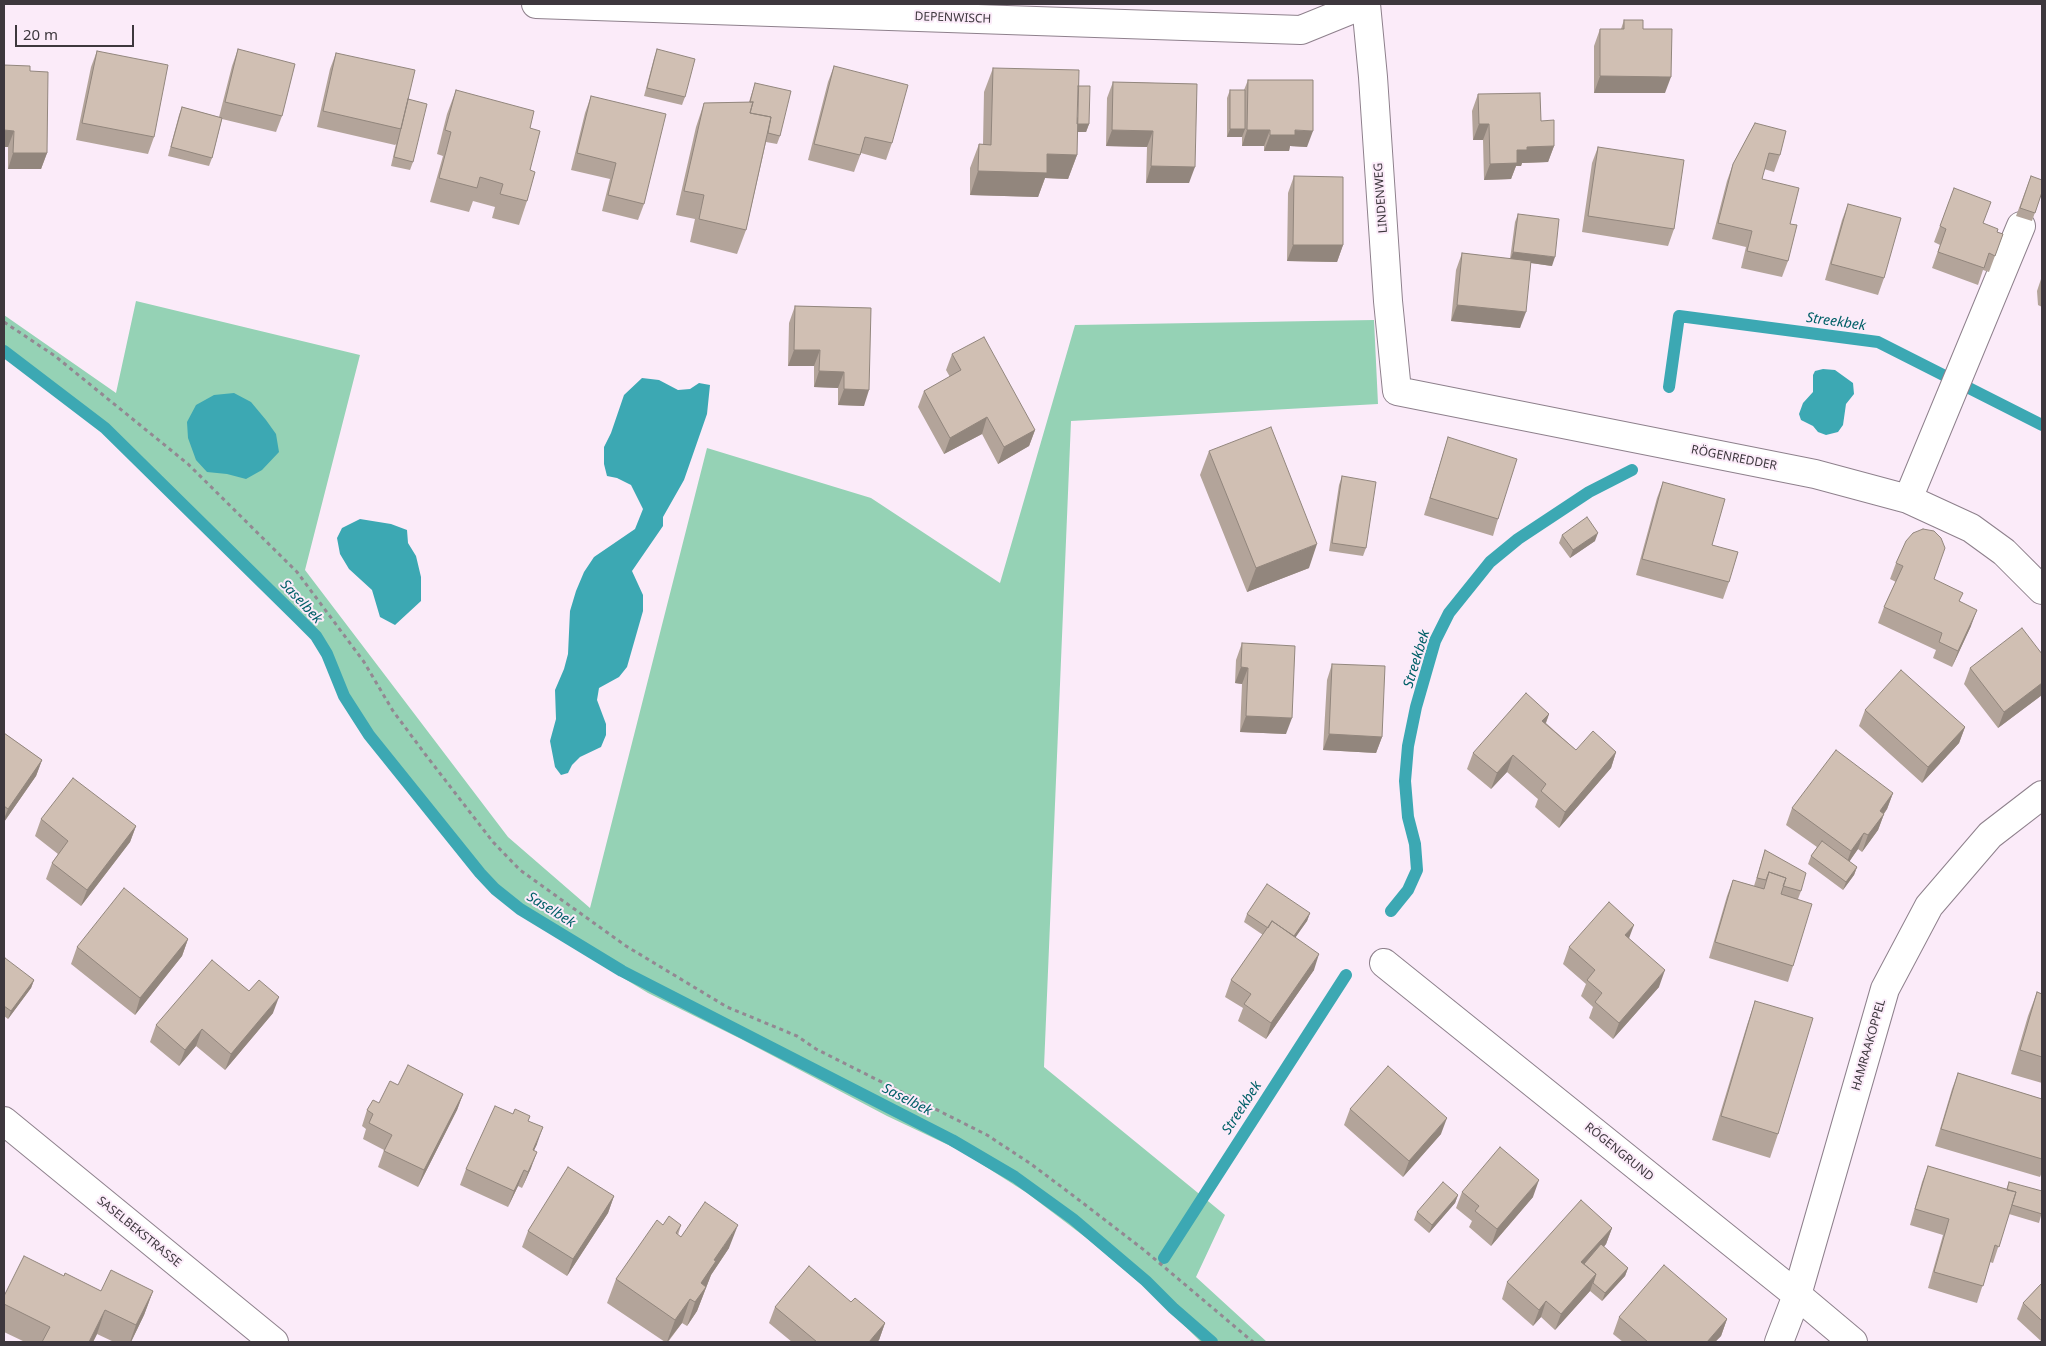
<!DOCTYPE html>
<meta charset="utf-8">
<style>
body{margin:0}
#map{position:relative;width:2046px;height:1346px;overflow:hidden;background:#fbebf9;font-family:"Noto Sans",sans-serif}
canvas{display:block}
.frame{position:absolute;inset:0;border:5px solid #3d373d;pointer-events:none}
.scale{position:absolute;left:15px;top:25px;width:119px;height:22px;box-sizing:border-box;border:2px solid #3d373d;border-top:0;padding-left:6px;font-size:15px;line-height:18px;white-space:nowrap;color:#3d373d;-webkit-text-stroke:4px #fbebf9;paint-order:stroke}
</style>
<div id="map">
<canvas width="2046" height="1346"></canvas>
<div class="frame"></div>
<div class="scale">20 m</div>
</div>
<script>
const ctx = document.querySelector('canvas').getContext('2d');
ctx.lineJoin = 'round';
function fill(path, color) {
  ctx.fillStyle = color;
  ctx.fill(path, 'evenodd');
}
function poly(rows) {
  const path = new Path2D();
  for (const r of rows) {
    path.moveTo(r[0], r[1]);
    for (let i = 2; i < r.length; i += 2) path.lineTo(r[i], r[i + 1]);
  }
  return path;
}
function stroke(path, color, width, dash) {
  ctx.strokeStyle = color;
  ctx.lineWidth = width;
  ctx.lineCap = dash ? 'butt' : 'round';
  ctx.setLineDash(dash || []);
  ctx.stroke(path);
}
function write(font, color, halo, rows, align = 'center') {
  ctx.font = font + ' "Noto Sans",sans-serif';
  ctx.lineWidth = 4;
  ctx.setLineDash([]);
  ctx.textBaseline = 'middle';
  ctx.strokeStyle = halo;
  ctx.fillStyle = color;
  for (const [text, x, y, turn = 0] of rows) {
    ctx.save();
    ctx.translate(x, y);
    ctx.rotate((+turn || 0) * Math.PI / 180);
    ctx.textAlign = isNaN(turn) ? turn : align;
    if (halo) ctx.strokeText(text, 0, 0);
    ctx.fillText(text, 0, 0);
    ctx.restore();
  }
}
const green = poly([
 [136,301,360,355,305,570,508,837,590,908,707,448,871,498,1000,583,1075,325,1374,320,1378,404,1071,421,1044,1067,1225,1215,1196,1277,1267,1342,1201,1342,1149,1291,1089,1240,1027,1193,961,1151,887,1116,741,1039,648,993,559,939,496,891,369,735,344,696,327,654,316,636,105,428,4,351,4,315,116,393]
]);
const water = poly([
 [1823,369,1835,370,1853,383,1854,394,1846,404,1843,425,1838,432,1826,435,1818,432,1813,426,1801,420,1799,414,1803,403,1813,392,1813,375,1815,371],
 [642,378,659,380,678,390,690,389,699,383,710,385,707,414,684,480,663,517,663,526,632,571,643,595,643,611,627,667,619,677,599,688,597,700,606,724,606,735,601,747,580,757,572,765,568,773,561,775,555,767,550,741,556,719,555,690,564,669,568,654,570,611,576,591,584,572,594,557,635,529,643,509,631,485,617,478,607,476,604,464,604,447,611,433,624,395],
 [234,393,251,402,266,420,276,434,279,452,262,470,246,479,227,474,207,472,196,460,188,438,187,422,196,405,214,395],
 [360,519,391,524,407,530,408,543,416,556,421,577,421,601,395,625,380,617,372,590,349,569,340,554,337,538,342,528]
]);
const stream = poly([
 [4,351,105,428,299,619,316,636,327,654,344,696,369,735,480,873,495,889,520,909,622,971,952,1140,1015,1177,1073,1219,1146,1281,1173,1308,1212,1342],
 [1669,387,1679,316,1878,342,2042,425],
 [1391,911,1408,890,1417,870,1415,844,1408,817,1405,781,1408,746,1416,707,1435,641,1449,613,1490,562,1518,539,1589,492,1632,470],
 [1164,1258,1346,975]
]);
const path = poly([
 [4,322,55,356,188,464,297,572,364,662,393,711,425,754,493,842,520,870,626,946,727,1007,797,1036,816,1049,987,1135,1031,1164,1075,1197,1144,1250,1253,1342]
]);
const minor = poly([
 [536,4,1301,30,1365,4],
 [1366,4,1373,77,1388,301,1397,391,1815,474,1908,499,1971,528,2004,552,2042,590],
 [1908,499,2021,226],
 [1384,963,1797,1295,1853,1342],
 [4,1121,274,1342],
 [1779,1342,1797,1295,1885,989,1929,906,1990,835,2042,795]
]);
const wall = poly([
 [1624,20,1643,29,1665,93,1594,93,1594,46,1600,29,1621,29],
 [238,49,282,116,276,132,222,119,212,158,209,166,168,156,179,115,182,107,219,117,232,66],
 [657,49,685,97,682,105,644,96,654,58],
 [97,51,154,137,148,154,76,140,91,67],
 [336,53,408,99,413,162,410,170,391,166,396,144,395,145,317,127,330,69],
 [4,65,30,71,47,153,41,169,8,169,8,147,4,147],
 [834,66,892,143,886,160,861,153,854,172,808,160,828,82],
 [993,68,1089,124,1086,132,1077,132,1077,155,1068,179,1045,178,1038,197,970,195,970,168,979,144,983,144,984,92],
 [1248,80,1307,147,1290,146,1289,151,1264,151,1264,146,1242,146,1242,137,1227,137,1227,98,1230,90,1244,90],
 [1113,82,1197,84,1189,183,1146,183,1147,147,1106,146,1107,98],
 [755,83,780,136,777,144,766,142,746,230,737,254,690,242,695,219,676,215,696,127,704,103,749,102],
 [456,90,530,170,527,201,519,225,492,218,495,207,473,201,469,212,430,202,443,156,437,154,447,114],
 [1478,94,1541,121,1554,146,1548,162,1522,163,1521,166,1516,166,1511,179,1484,180,1483,140,1473,140,1472,111],
 [591,96,644,204,638,220,602,211,610,179,571,170,585,113],
 [1755,123,1780,155,1774,172,1764,169,1762,179,1790,224,1788,261,1782,277,1741,268,1746,247,1712,239,1727,181,1733,164],
 [1598,147,1674,229,1668,246,1582,232,1592,163],
 [1294,176,1343,245,1337,262,1287,261,1288,193],
 [2031,176,2042,192,2032,221,2016,216],
 [1954,188,1983,223,1997,232,2003,234,1989,272,1983,270,1978,285,1932,268,1940,245,1934,242],
 [1848,204,1884,278,1878,295,1825,280,1842,220],
 [1518,214,1552,266,1531,263,1520,328,1451,321,1456,270,1462,253,1510,259,1515,222],
 [2042,276,2042,307,2038,305,2037,291],
 [795,306,871,308,864,406,838,405,838,388,814,387,814,366,788,366,789,323],
 [952,354,1035,430,1029,446,998,464,982,434,944,454,918,407,924,391,950,377,946,370],
 [1448,437,1498,519,1493,536,1424,515,1443,454],
 [1209,451,1309,568,1247,592,1200,475],
 [1342,476,1366,548,1363,556,1329,551,1339,485],
 [1663,482,1712,545,1729,582,1723,599,1636,575,1657,498],
 [1562,535,1595,541,1570,558,1559,543],
 [1896,563,1934,579,1960,601,1971,626,1952,667,1933,658,1936,650,1878,623,1884,607,1896,582,1890,579],
 [1242,643,1286,734,1240,732,1242,684,1235,683,1236,660],
 [2042,654,2042,695,1998,728,1964,684,1970,668],
 [1332,664,1382,737,1376,753,1323,750,1327,680],
 [1865,710,1965,727,1959,743,1922,783,1859,726],
 [1549,714,1546,723,1576,750,1616,752,1611,768,1559,828,1535,807,1538,799,1507,772,1491,789,1467,769,1473,753],
 [4,733,42,760,36,776,4,822],
 [1893,793,1887,809,1884,814,1878,830,1862,852,1858,849,1849,861,1857,867,1854,875,1843,890,1808,864,1811,856,1817,847,1786,825,1792,808],
 [41,819,136,826,130,842,81,906,46,879,52,863,58,854,35,836],
 [1765,850,1801,891,1798,899,1793,966,1788,982,1709,958,1727,896,1733,880,1754,886],
 [1310,913,1307,921,1295,937,1314,970,1266,1039,1238,1021,1243,1008,1225,997,1231,980,1263,935,1244,922,1247,914],
 [1629,938,1659,987,1613,1039,1589,1018,1593,1007,1581,996,1586,984,1563,964,1569,947],
 [188,939,182,956,135,1015,71,964,77,947],
 [4,959,34,980,31,988,8,1019,4,1016],
 [249,991,273,1013,225,1070,196,1046,179,1066,150,1042,156,1025],
 [2037,992,2042,994,2042,1083,2011,1074,2028,1016],
 [1755,1001,1778,1134,1770,1158,1712,1140,1747,1025],
 [1958,1073,2042,1099,2042,1172,2040,1177,1935,1146,1952,1089],
 [398,1085,463,1094,457,1110,418,1187,378,1167,384,1150,363,1139,366,1129,362,1126,367,1110,379,1103],
 [1350,1109,1441,1134,1403,1177,1344,1125],
 [528,1121,537,1144,534,1150,531,1168,522,1188,518,1186,508,1207,460,1185,466,1169],
 [1928,1166,2006,1190,2009,1182,2042,1212,2039,1223,2009,1214,1993,1263,1990,1262,1977,1303,1928,1288,1943,1235,1910,1225,1922,1182],
 [1462,1192,1533,1197,1491,1246,1469,1227,1472,1221,1456,1208],
 [1458,1195,1455,1203,1429,1233,1414,1220,1417,1212],
 [614,1196,608,1213,567,1276,522,1247,528,1231],
 [663,1225,681,1225,678,1235,681,1237,729,1248,711,1275,697,1311,687,1326,682,1323,668,1342,665,1342,607,1303,616,1279],
 [1612,1228,1606,1244,1604,1247,1628,1268,1625,1276,1602,1301,1590,1291,1555,1330,1541,1317,1533,1326,1502,1299,1507,1282],
 [64,1276,101,1291,153,1291,144,1315,131,1342,114,1342,97,1334,93,1342,25,1342,4,1332,4,1296],
 [2042,1283,2042,1342,2017,1319,2023,1303],
 [851,1302,885,1323,879,1340,877,1342,792,1342,769,1323,775,1307],
 [1619,1317,1727,1319,1721,1336,1715,1342,1623,1342,1613,1334]
]);
const shadedWall = poly([
 [2007,4,2042,4,2042,5],
 [1600,76,1671,77,1665,93,1594,93],
 [1072,124,1089,124,1086,132,1069,132],
 [1479,124,1489,124,1483,140,1473,140],
 [1230,129,1245,129,1242,137,1227,137],
 [4,130,14,131,8,147,4,147],
 [1112,130,1153,131,1147,147,1106,146],
 [1247,130,1270,130,1264,146,1242,146],
 [1295,130,1313,131,1307,147,1290,146,1289,151,1264,151,1270,135],
 [1554,146,1548,162,1522,163,1521,166,1516,166,1511,179,1484,180,1490,164,1517,150,1527,147],
 [13,153,47,153,41,169,8,169],
 [1047,154,1077,155,1068,179,1045,178,1038,197,970,195,978,171],
 [1151,166,1195,167,1189,183,1146,183],
 [1293,245,1343,245,1337,262,1287,261],
 [1513,252,1555,257,1552,266,1510,260],
 [1457,305,1526,312,1520,328,1451,321],
 [794,350,820,350,814,366,788,366],
 [819,371,844,372,838,388,814,387],
 [844,389,869,390,864,406,838,405],
 [987,417,982,434,944,454,950,438],
 [1035,430,1029,446,998,464,1004,447],
 [1598,533,1595,541,1570,558,1573,550],
 [1317,544,1309,568,1247,592,1256,568],
 [1977,610,1971,626,1952,667,1958,651],
 [1241,667,1248,668,1242,684,1235,683],
 [2042,683,2042,695,1998,728,2004,712],
 [1549,714,1543,730,1542,721],
 [1246,716,1292,718,1286,734,1240,732],
 [1965,727,1959,743,1922,783,1928,767],
 [1329,734,1382,737,1376,753,1323,750],
 [1616,752,1611,768,1559,828,1565,812],
 [1513,755,1507,772,1491,789,1497,773],
 [42,760,36,776,4,822,4,819,8,809],
 [1893,793,1887,809,1874,827,1880,811],
 [1884,814,1878,830,1862,852,1868,835],
 [136,826,130,842,81,906,87,890],
 [1864,833,1858,849,1845,868,1851,851],
 [1857,867,1854,875,1843,890,1846,882],
 [1310,913,1307,921,1286,951,1289,943],
 [1634,925,1628,941,1625,935],
 [188,939,182,956,135,1015,140,998],
 [1319,954,1314,970,1266,1039,1271,1023],
 [1665,970,1659,987,1613,1039,1619,1023],
 [34,980,31,988,8,1019,11,1011],
 [279,997,273,1013,225,1070,231,1054],
 [202,1029,196,1046,179,1066,185,1050],
 [463,1094,457,1110,418,1187,424,1170],
 [1447,1118,1441,1134,1403,1177,1409,1161],
 [543,1127,537,1144,527,1166,533,1150],
 [537,1152,531,1168,522,1188,528,1172],
 [524,1170,518,1186,508,1207,514,1191],
 [1539,1180,1533,1197,1491,1246,1497,1229],
 [1458,1195,1455,1203,1429,1233,1432,1225],
 [614,1196,608,1213,567,1276,573,1259],
 [738,1225,729,1248,711,1275,697,1311,687,1326,695,1302,701,1283,714,1260],
 [1612,1228,1606,1244,1581,1272,1581,1262],
 [1628,1268,1625,1276,1602,1301,1605,1293],
 [1596,1274,1590,1291,1555,1330,1561,1314],
 [153,1291,144,1315,131,1342,130,1342,136,1325],
 [690,1299,682,1323,667,1342,675,1320],
 [1546,1301,1541,1317,1533,1326,1539,1310],
 [105,1310,97,1334,93,1342,89,1342],
 [1727,1319,1721,1336,1715,1342,1707,1342],
 [885,1323,879,1340,877,1342,869,1342]
]);
const building = poly([
 [1624,20,1643,20,1643,29,1672,29,1671,77,1600,76,1600,29,1624,29,1624,20],
 [238,49,295,64,282,116,225,102,238,49],
 [657,49,695,59,685,97,647,88,657,49],
 [97,51,168,65,154,137,82,123,97,51],
 [336,53,415,70,401,129,323,111,336,53],
 [4,65,30,66,30,71,48,72,47,153,13,153,14,131,4,130,4,65],
 [834,66,908,85,892,143,865,137,860,155,814,144,834,66],
 [993,68,1079,70,1077,155,1047,154,1047,173,978,171,979,144,991,145,993,68],
 [1248,80,1313,80,1313,131,1295,130,1295,135,1270,135,1270,130,1247,130,1248,80],
 [1113,82,1197,84,1195,167,1151,166,1153,131,1112,130,1113,82],
 [755,83,791,91,780,136,768,133,771,117,750,113,753,102,750,102,755,83],
 [1078,86,1090,86,1089,124,1077,124,1078,86],
 [456,90,534,111,530,128,540,131,530,170,535,172,527,201,500,194,503,184,480,177,477,188,439,178,451,132,445,130,456,90],
 [1230,90,1245,90,1245,129,1230,129,1230,90],
 [1540,93,1541,121,1554,120,1554,146,1527,147,1527,150,1517,150,1517,163,1490,164,1489,124,1479,124,1478,94,1540,93],
 [591,96,666,114,644,204,608,195,616,163,577,153,591,96],
 [408,99,427,104,413,162,394,157,408,99],
 [753,102,750,113,771,117,746,230,699,219,704,195,684,191,704,103,753,102],
 [182,107,222,118,212,158,171,147,182,107],
 [1755,123,1786,131,1780,155,1769,153,1762,179,1799,188,1790,224,1797,225,1788,261,1747,251,1752,231,1718,223,1733,164,1755,123],
 [1598,147,1684,160,1674,229,1588,216,1598,147],
 [1294,176,1343,177,1343,245,1293,245,1294,176],
 [2031,176,2042,180,2042,192,2035,213,2020,208,2031,176],
 [1954,188,1991,202,1983,223,1998,229,1997,232,2003,234,1995,256,1989,253,1984,268,1938,252,1946,229,1940,226,1954,188],
 [1848,204,1901,218,1884,278,1831,264,1848,204],
 [1518,214,1559,219,1555,257,1513,252,1518,214],
 [1462,253,1531,261,1526,312,1457,305,1462,253],
 [795,306,871,308,869,390,844,389,844,372,819,371,820,350,794,350,795,306],
 [984,337,1035,430,1004,447,987,417,950,438,924,391,961,370,952,354,984,337],
 [1271,427,1317,544,1256,568,1209,451,1271,427],
 [1448,437,1517,459,1498,519,1430,498,1448,437],
 [1342,476,1376,482,1366,548,1332,543,1342,476],
 [1663,482,1725,499,1712,545,1738,552,1729,582,1642,559,1663,482],
 [1587,517,1598,533,1573,550,1562,535,1587,517],
 [1923,529,1934,531,1941,538,1945,548,1934,579,1963,593,1959,601,1977,610,1958,651,1939,642,1942,633,1884,607,1903,566,1896,563,1906,541,1913,533,1923,529],
 [2022,628,2042,654,2042,683,2004,712,1970,668,2022,628],
 [1242,643,1295,646,1292,718,1246,716,1248,668,1241,667,1242,643],
 [1332,664,1385,666,1382,737,1329,734,1332,664],
 [1901,670,1965,727,1928,767,1865,710,1901,670],
 [1526,693,1549,714,1542,721,1576,750,1593,731,1616,752,1565,812,1541,791,1546,784,1513,755,1497,773,1473,753,1526,693],
 [4,733,42,760,8,809,4,806,4,733],
 [1836,750,1893,793,1880,811,1884,814,1868,835,1864,833,1851,851,1792,808,1836,750],
 [73,778,136,826,87,890,52,863,68,841,41,819,73,778],
 [1822,841,1857,867,1846,882,1811,856,1822,841],
 [1765,850,1806,873,1801,891,1783,886,1786,878,1769,872,1766,880,1757,878,1765,850],
 [1769,872,1786,878,1781,894,1812,904,1793,966,1715,942,1733,880,1764,889,1769,872],
 [1267,884,1310,913,1294,936,1272,921,1268,928,1247,914,1267,884],
 [124,888,188,939,140,998,77,947,124,888],
 [1609,902,1634,925,1625,935,1665,970,1619,1023,1595,1002,1602,993,1587,980,1595,970,1569,947,1609,902],
 [1272,921,1319,954,1271,1023,1244,1004,1251,994,1231,980,1272,921],
 [5,958,34,980,11,1011,4,1006,4,959,5,958],
 [212,960,249,991,259,980,279,997,231,1054,202,1029,185,1050,156,1025,212,960],
 [2037,992,2042,994,2042,1057,2020,1050,2037,992],
 [1755,1001,1813,1018,1778,1134,1721,1116,1755,1001],
 [408,1065,463,1094,424,1170,384,1151,392,1135,369,1123,373,1114,367,1110,373,1100,379,1103,390,1081,398,1085,408,1065],
 [1388,1066,1447,1118,1409,1161,1350,1109,1388,1066],
 [1958,1073,2042,1099,2042,1159,1941,1129,1958,1073],
 [495,1106,513,1114,515,1109,530,1116,528,1121,543,1127,533,1150,537,1152,528,1172,524,1170,514,1191,466,1169,495,1106],
 [1500,1147,1539,1180,1497,1229,1475,1211,1479,1206,1462,1192,1500,1147],
 [1928,1166,2016,1192,1999,1247,1995,1245,1983,1286,1934,1272,1949,1219,1915,1209,1928,1166],
 [568,1167,614,1196,573,1259,528,1231,568,1167],
 [1443,1182,1458,1195,1432,1225,1417,1212,1443,1182],
 [2009,1182,2042,1191,2042,1214,2012,1205,2016,1192,2007,1190,2009,1182],
 [1581,1200,1612,1228,1581,1262,1596,1274,1561,1314,1546,1301,1539,1310,1507,1282,1581,1200],
 [705,1202,738,1225,714,1260,716,1261,701,1283,706,1287,695,1302,690,1299,675,1320,616,1279,657,1220,663,1225,669,1216,681,1225,676,1233,681,1237,705,1202],
 [1601,1244,1628,1268,1605,1293,1593,1283,1596,1274,1584,1264,1601,1244],
 [24,1256,64,1276,65,1273,101,1291,111,1270,153,1291,136,1325,105,1310,89,1342,42,1342,50,1327,4,1304,4,1296,24,1256],
 [1664,1265,1727,1319,1707,1342,1648,1342,1619,1317,1664,1265],
 [809,1266,851,1302,855,1298,885,1323,869,1342,817,1342,775,1307,809,1266],
 [2042,1283,2042,1321,2023,1303,2042,1283]
]);
const streetNames = [
 ["DEPENWISCH",953,18,2],
 ["LINDENWEG",1381,198,-94],
 ["RÖGENREDDER",1734,458,11],
 ["HAMRAAKOPPEL",1869,1045,-74],
 ["RÖGENGRUND",1619,1152,39],
 ["SASELBEKSTRASSE",139,1232,39]
];
const waterNames = [
 ["Streekbek",1836,322,8],
 ["Saselbek",301,602,47],
 ["Streekbek",1417,659,-73],
 ["Saselbek",551,910,32],
 ["Saselbek",907,1100,27],
 ["Streekbek",1242,1108,-57]
];
fill(green, '#95d2b5');
fill(water, '#3ca8b3');
stroke(stream, '#3ca8b3', 12);
stroke(minor, '#8e808c', 30);
stroke(path, '#938892', 3, [4, 4]);
stroke(minor, '#fff', 28);
fill(wall, '#b3a49a');
fill(shadedWall, '#92867d');
fill(building, '#d0bfb3');
stroke(building, '#92867d', 1);
write('12px', '#3d373d', '#fbebf9', streetNames);
write('italic 14px', '#005f67', '#fbebf9', waterNames);
</script>
